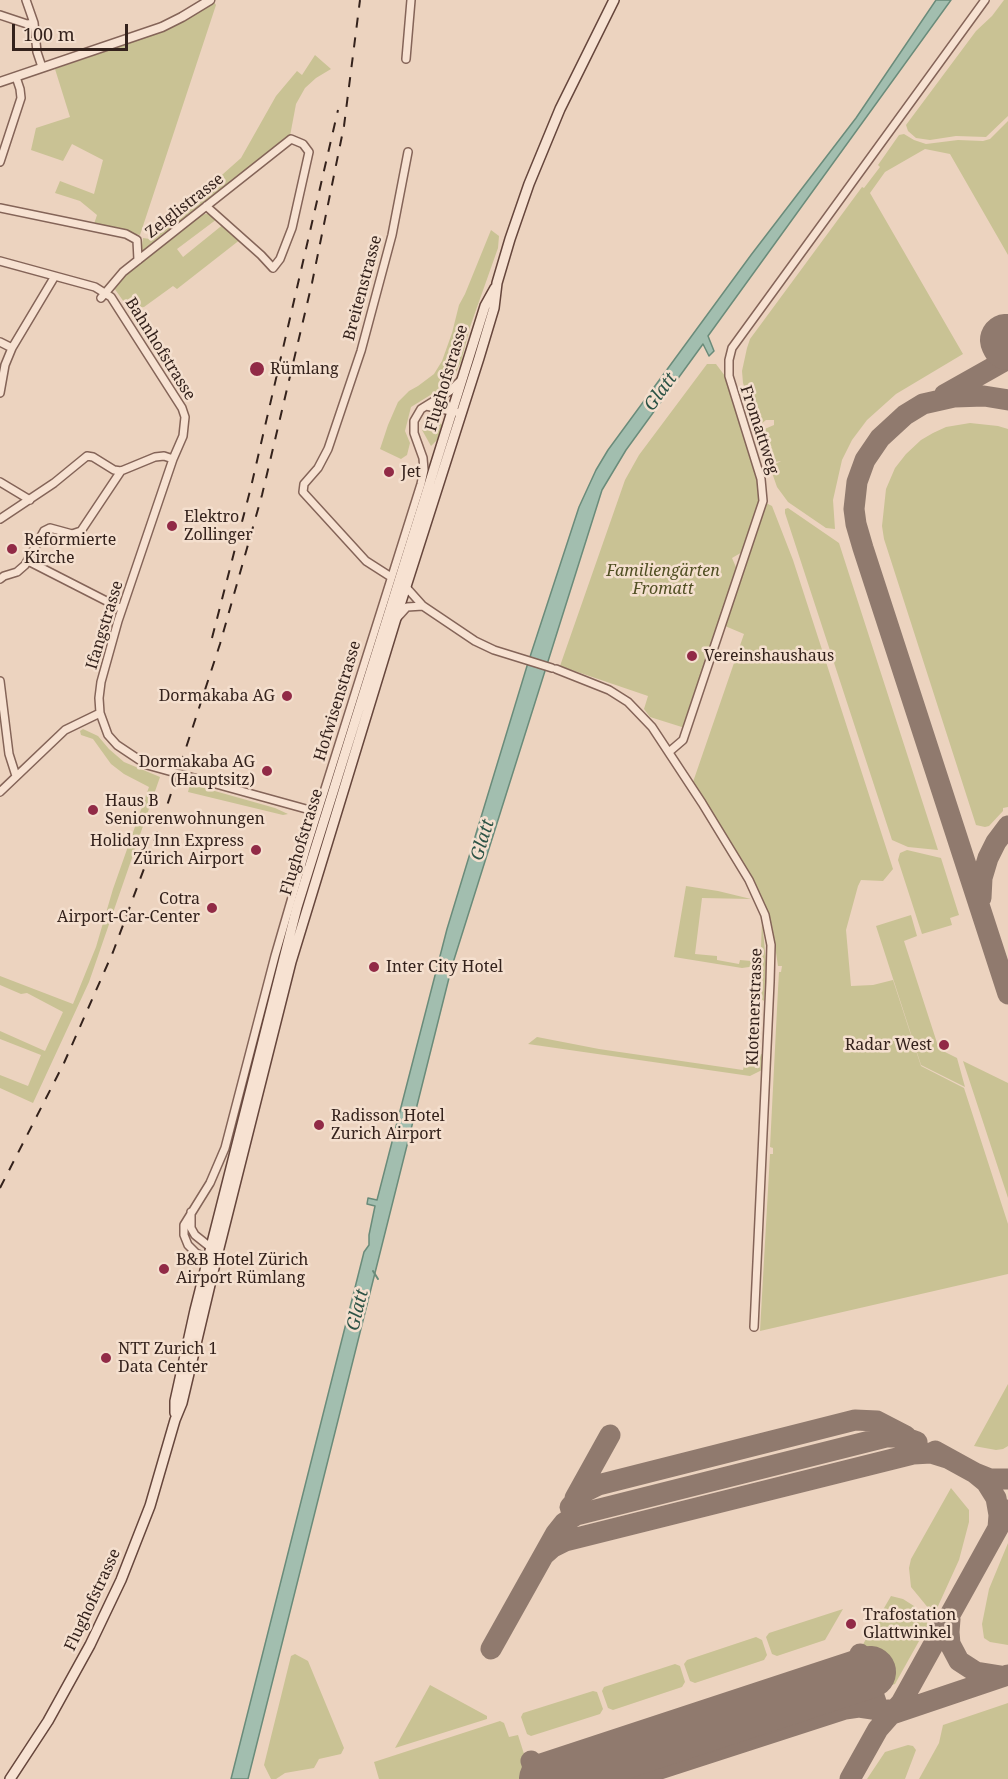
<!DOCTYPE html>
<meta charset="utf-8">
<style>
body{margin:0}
#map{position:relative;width:1008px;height:1779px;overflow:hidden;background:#ecd3bf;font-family:"Noto Serif",serif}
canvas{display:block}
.scale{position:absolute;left:12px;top:24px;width:116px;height:27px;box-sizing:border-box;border:3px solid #34221c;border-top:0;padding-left:8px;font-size:18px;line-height:21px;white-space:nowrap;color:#34221c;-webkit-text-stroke:4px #f4dfce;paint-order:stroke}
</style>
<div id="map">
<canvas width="1008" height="1779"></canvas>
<div class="scale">100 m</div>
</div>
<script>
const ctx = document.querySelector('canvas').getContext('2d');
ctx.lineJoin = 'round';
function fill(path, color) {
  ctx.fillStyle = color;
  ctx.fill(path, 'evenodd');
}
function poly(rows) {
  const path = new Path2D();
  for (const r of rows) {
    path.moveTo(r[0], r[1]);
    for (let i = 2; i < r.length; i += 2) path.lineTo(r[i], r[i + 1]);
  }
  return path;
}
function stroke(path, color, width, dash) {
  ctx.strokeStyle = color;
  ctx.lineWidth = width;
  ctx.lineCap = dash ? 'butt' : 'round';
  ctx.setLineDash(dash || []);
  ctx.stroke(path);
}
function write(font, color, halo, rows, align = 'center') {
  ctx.font = font + ' "Noto Serif",serif';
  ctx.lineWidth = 5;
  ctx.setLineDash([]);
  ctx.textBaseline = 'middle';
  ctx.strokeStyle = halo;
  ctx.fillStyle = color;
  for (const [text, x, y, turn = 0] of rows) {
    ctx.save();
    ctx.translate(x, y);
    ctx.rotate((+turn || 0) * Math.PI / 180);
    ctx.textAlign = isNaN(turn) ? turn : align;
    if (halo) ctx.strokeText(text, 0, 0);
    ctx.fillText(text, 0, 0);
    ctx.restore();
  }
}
const green = poly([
 [1004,0,1008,0,1008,116,986,137,956,136,930,140,916,138,908,131,906,125,976,31,992,16],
 [214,2,216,5,140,235,94,224,97,215,80,201,55,193,60,181,94,194,103,160,72,144,63,161,31,150,36,128,70,117,55,69,136,41,195,14],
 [315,55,331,69,316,78,305,88,296,104,290,136,141,253,143,238,150,239,241,158,276,96,297,71,302,75],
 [1008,121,1008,255,950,154,925,149,885,172,870,193,963,354,896,394,867,420,852,440,842,460,833,500,835,529,826,528,788,502,777,487,770,467,781,461,769,463,760,431,774,425,774,420,766,420,761,424,757,422,743,383,742,371,747,348,750,339,862,187,864,188,880,167,878,165,899,135,904,134,914,140,926,144,958,140,983,141,990,139],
 [211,213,217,219,177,249,183,257,225,223,241,239,177,289,173,286,144,307,129,309,114,288,124,274,200,215],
 [491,230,499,236,498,248,470,327,461,362,454,376,445,386,411,407,405,431,410,443,407,455,401,459,380,449,388,425,398,402,409,391,418,386,434,374,442,361,452,333,459,305,465,294],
 [707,364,716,364,725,376,758,481,760,499,744,551,732,558,739,574,685,728,650,717,644,709,648,696,560,666,625,480,639,455],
 [438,414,442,426,437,440,431,446,422,430,429,415],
 [970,423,998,426,1008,429,1008,807,1003,808,1003,811,989,826,985,827,976,825,884,539,882,526,886,489,895,468,906,454,921,440,933,433,946,427],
 [766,503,772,506,793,560,893,869,883,881,861,880,858,886,846,930,851,986,873,985,893,980,921,1066,964,1088,1008,1224,1008,1274,760,1331,770,1154,773,1154,773,1148,770,1147,778,989,779,972,781,972,782,966,778,966,772,926,758,889,693,782,744,634,725,626],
 [788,508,839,543,938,850,908,847,892,840,785,513,785,509],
 [83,729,98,736,109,749,124,762,160,777,89,982,33,1103,0,1088,0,1075,28,1086,41,1055,0,1039,0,1031,45,1051,63,1012,27,993,21,994,0,985,0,976,73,1004,96,947,113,889,149,787,124,774,111,764,93,739,81,735,80,731],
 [190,784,275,808,288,814,283,815,188,792],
 [907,850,941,858,959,915,950,918,952,925,922,934,898,860,900,853],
 [686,886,718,891,751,899,702,898,695,954,717,956,717,960,739,964,740,960,751,961,759,953,761,948,762,920,766,962,764,1001,756,994,756,966,742,968,674,957],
 [911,915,917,936,904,941,939,1049,957,1058,965,1087,921,1065,876,926],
 [537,1037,599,1049,743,1070,746,1058,762,1054,762,1070,750,1076,528,1044],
 [963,1061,1008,1083,1008,1198],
 [1008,1384,1008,1446,1003,1449,996,1450,974,1446],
 [951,1488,969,1510,969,1522,959,1560,934,1615,911,1587,909,1568,911,1559],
 [1008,1543,1008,1645,990,1642,984,1638,982,1624,989,1589],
 [891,1596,903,1599,914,1606,922,1614,928,1625,895,1684,878,1689,875,1687,862,1646],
 [843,1609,825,1640,777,1656,772,1654,766,1637,769,1633],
 [756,1637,762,1640,767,1655,764,1660,695,1683,690,1681,684,1664,687,1660],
 [295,1654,308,1661,344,1748,341,1754,319,1759,314,1768,285,1773,276,1779,271,1779,264,1765,291,1656],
 [857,1659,860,1668,830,1678,833,1690,864,1680,867,1689,591,1779,560,1779,573,1775,569,1763,539,1772,537,1765,539,1763],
 [675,1664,680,1666,685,1682,682,1687,613,1710,608,1708,602,1691,604,1687],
 [430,1685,487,1716,487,1719,395,1748],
 [593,1691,597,1692,603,1709,600,1714,531,1736,527,1734,521,1717,523,1713],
 [1008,1703,1008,1779,919,1779,939,1743,943,1725],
 [500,1721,504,1723,509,1737,518,1735,532,1779,379,1779,374,1762],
 [908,1745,913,1746,916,1750,905,1779,867,1779,885,1752]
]);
const water = poly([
 [936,0,951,0,708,336,714,351,709,356,703,344,626,450,602,490,452,966,248,1779,231,1779,364,1252,369,1245,369,1235,375,1206,367,1204,368,1198,377,1200,447,929,527,666,579,507,596,470,608,450,751,255,856,118,936,0]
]);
const stream = poly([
 [373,1271,378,1279]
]);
const taxiway = poly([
 [944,395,1008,359],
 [1008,400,984,396,954,397,923,404,905,415,880,438,865,460,857,482,854,509,856,524,863,548,1008,994],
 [981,898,982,878,988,858,996,842,1008,826],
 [935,1451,975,1473],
 [575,1498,610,1435],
 [570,1507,582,1493,598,1485,855,1420,877,1421,906,1436],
 [998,1528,999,1515,996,1498,986,1482,975,1473,990,1479,1008,1479],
 [544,1555,553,1547,565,1541,913,1454,931,1453,947,1458],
 [950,1619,949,1632,950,1644,959,1661,976,1672,1001,1676],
 [491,1649,556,1533,564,1523,576,1515,886,1437,903,1437,917,1442],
 [860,1654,879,1711,889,1710],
 [892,1714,1008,1675],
 [531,1761,537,1779],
 [629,1779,845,1709,859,1707,886,1711,902,1709],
 [850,1779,878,1729,901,1703,1008,1510]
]);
const runway = poly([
 [1006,340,1008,344],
 [545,1779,870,1672]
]);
const minor = poly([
 [26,0,34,23,37,52,42,67],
 [0,15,27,24,34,23],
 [406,59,411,0],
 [0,162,21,98,20,89,16,77],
 [0,208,126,234,137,240,138,260],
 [0,261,95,287,111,297,182,408,185,417,183,436,173,459,118,621,101,682,99,698,100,713,108,735,117,745,147,765,317,812],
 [101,298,123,272,291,139,303,144,309,152,292,228,280,259,273,268,261,255,206,206],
 [0,342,12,348],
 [0,393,5,365,12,348,55,276],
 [426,406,456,412],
 [0,482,30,500],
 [0,519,54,483,87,456,93,457,114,470,121,471,155,457,164,456,173,459],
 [28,561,122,609],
 [391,577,366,561,303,492,304,484,318,468,328,449,361,351,392,235,408,152],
 [0,579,4,576,17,572,25,565,44,531,50,528,72,534,81,531,121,471],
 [406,587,423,606,475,641,494,650,552,668],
 [398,617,407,607,423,606],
 [556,669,609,690,628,702,652,727,702,803,749,880,765,915,771,945,770,982,754,1327],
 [0,681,9,754,16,776],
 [669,752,683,740,763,501,761,479,729,376,729,360,732,348,985,0],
 [0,792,65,730,100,713],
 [191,1212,191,1228,195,1235,210,1247],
 [208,1258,196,1253,188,1245,184,1235,184,1225,210,1183,225,1148,275,956,307,846,421,484,424,470,423,458,414,433,414,421,421,409,450,391,459,382]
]);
const tertiary = poly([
 [0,82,162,27,182,17,210,0]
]);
const secondary = poly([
 [175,1413,175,1401,195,1310,297,907,485,306,495,288],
 [10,1779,48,1721,90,1645,121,1580,150,1506,175,1420,182,1403,214,1268,291,962,401,602,479,358,494,308,497,283,510,239,529,184,560,109,614,0]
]);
const rail = poly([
 [212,638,251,487,338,110],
 [0,1188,64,1063,113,952,164,815,220,644,262,495,312,283,344,126,360,0]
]);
const markers = [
 [257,369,8,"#912a46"],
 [389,472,6,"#912a46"],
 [172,526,6,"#912a46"],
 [12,549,6,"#912a46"],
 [692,656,6,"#912a46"],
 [287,696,6,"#912a46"],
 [267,771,6,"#912a46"],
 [93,810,6,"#912a46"],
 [256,850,6,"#912a46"],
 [212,908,6,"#912a46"],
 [374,967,6,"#912a46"],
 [944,1045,6,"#912a46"],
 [319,1125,6,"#912a46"],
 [164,1269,6,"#912a46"],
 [106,1358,6,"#912a46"],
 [851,1624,6,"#912a46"]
];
const streetNames = [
 ["Zelglistrasse",185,206,-38],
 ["Breitenstrasse",363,288,-75],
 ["Bahnhofstrasse",160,349,58],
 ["Flughofstrasse",447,378,-73],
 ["Fromattweg",759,430,72],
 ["Ifangstrasse",105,625,-73],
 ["Hofwisenstrasse",338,701,-73],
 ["Flughofstrasse",302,842,-73],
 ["Klotenerstrasse",755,1007,-88],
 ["Flughofstrasse",93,1600,-65]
];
const poiNames = [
 ["Rümlang",270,369],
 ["Jet",401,472],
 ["Elektro",184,517],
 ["Zollinger",184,535],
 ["Reformierte",24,540],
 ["Kirche",24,558],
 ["Vereinshaushaus",704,656],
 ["Dormakaba AG",275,696,"right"],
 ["Dormakaba AG",255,762,"right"],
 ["(Hauptsitz)",255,780,"right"],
 ["Haus B",105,801],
 ["Seniorenwohnungen",105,819],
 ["Holiday Inn Express",244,841,"right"],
 ["Zürich Airport",244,859,"right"],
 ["Cotra",200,899,"right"],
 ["Airport-Car-Center",200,917,"right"],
 ["Inter City Hotel",386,967],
 ["Radar West",932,1045,"right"],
 ["Radisson Hotel",331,1116],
 ["Zurich Airport",331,1134],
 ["B&B Hotel Zürich",176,1260],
 ["Airport Rümlang",176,1278],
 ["NTT Zurich 1",118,1349],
 ["Data Center",118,1367],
 ["Trafostation",863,1615],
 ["Glattwinkel",863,1633]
];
const parkNames = [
 ["Familiengärten",663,571],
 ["Fromatt",663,589]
];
const waterNames = [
 ["Glatt",661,392,-54],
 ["Glatt",483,840,-73],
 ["Glatt",358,1310,-76]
];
fill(green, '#c9c294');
fill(water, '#a2beaf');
stroke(water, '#6a8b7a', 1.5);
stroke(stream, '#6a8b7a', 2);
stroke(taxiway, '#907a6e', 21);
stroke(runway, '#907a6e', 52);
stroke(minor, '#846458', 10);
stroke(tertiary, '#846458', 11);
stroke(secondary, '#66463c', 12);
stroke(minor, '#f7e2d2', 7);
stroke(tertiary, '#f7e2d2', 8);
stroke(secondary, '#f7e2d2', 9);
stroke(rail, '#34221c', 2, [10, 10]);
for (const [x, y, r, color] of markers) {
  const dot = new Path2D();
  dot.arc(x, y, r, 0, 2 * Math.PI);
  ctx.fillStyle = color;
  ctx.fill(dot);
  stroke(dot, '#f4dfce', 2);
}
write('16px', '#34221c', '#f4dfce', streetNames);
write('16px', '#34221c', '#f4dfce', poiNames, 'left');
write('italic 16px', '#504f23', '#f4dfce', parkNames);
write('italic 18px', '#2c5346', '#f4dfce', waterNames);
</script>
